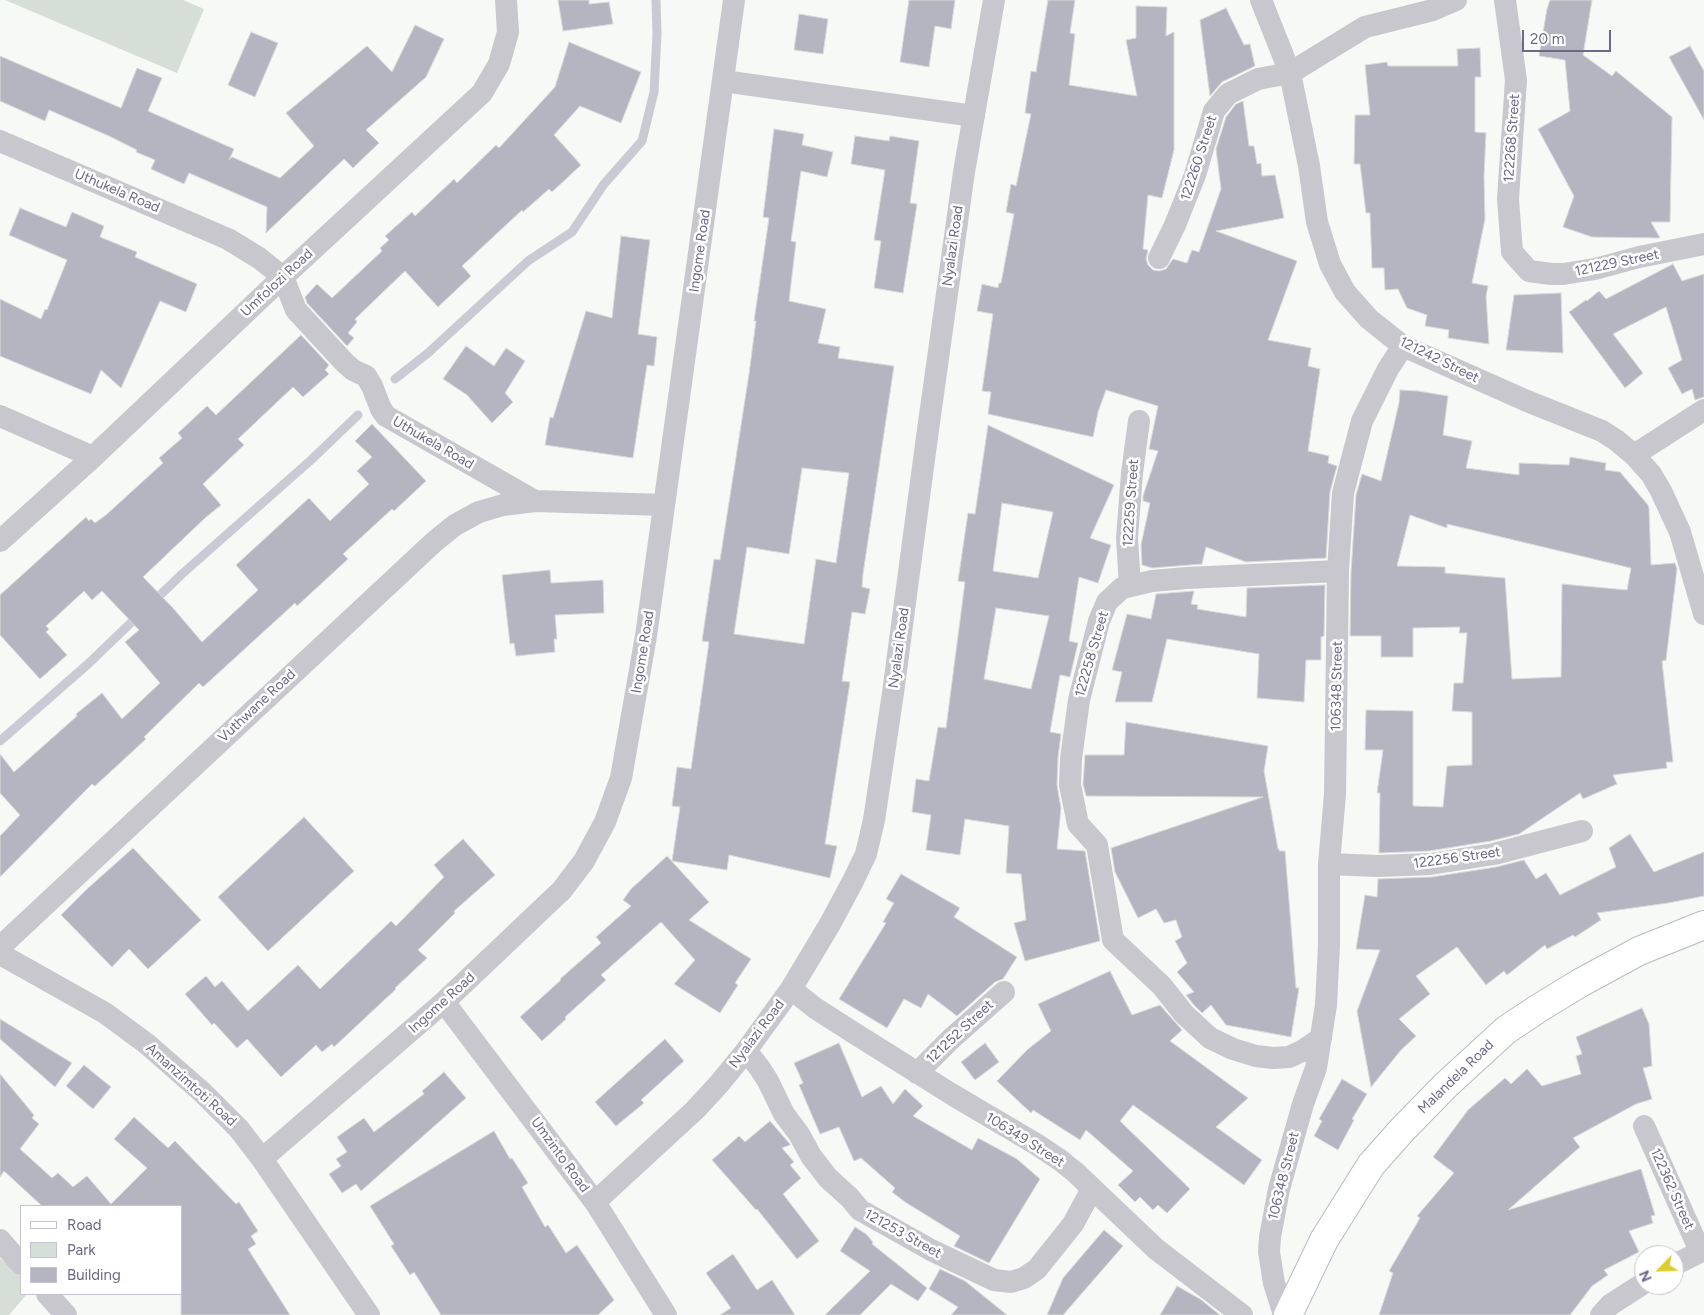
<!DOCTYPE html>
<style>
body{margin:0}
#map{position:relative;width:1704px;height:1315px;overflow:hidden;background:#f7f9f6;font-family:Figtree,sans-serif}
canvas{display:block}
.legend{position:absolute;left:20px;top:1205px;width:162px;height:90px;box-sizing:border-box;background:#fff;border:1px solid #c4c3cf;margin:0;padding:6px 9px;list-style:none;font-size:15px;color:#6c6987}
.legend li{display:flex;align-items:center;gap:10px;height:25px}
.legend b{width:25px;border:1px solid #c4c3cf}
.north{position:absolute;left:1634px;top:1245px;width:50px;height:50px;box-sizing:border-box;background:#fff;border:1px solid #c4c3cf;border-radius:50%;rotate:246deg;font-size:14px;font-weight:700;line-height:20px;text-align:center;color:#6c6987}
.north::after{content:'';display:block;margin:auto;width:18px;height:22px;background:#decd31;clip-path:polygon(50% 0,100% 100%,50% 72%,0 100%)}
.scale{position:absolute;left:1522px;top:30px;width:89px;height:22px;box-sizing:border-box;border:2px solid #6c6987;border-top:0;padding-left:6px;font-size:15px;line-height:18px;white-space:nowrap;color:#6c6987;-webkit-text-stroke:4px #fff;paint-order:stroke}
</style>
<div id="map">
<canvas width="1704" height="1315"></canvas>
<ul class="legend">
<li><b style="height:6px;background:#fff"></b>Road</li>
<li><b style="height:14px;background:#d6ded8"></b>Park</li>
<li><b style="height:14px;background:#b4b5c0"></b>Building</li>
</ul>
<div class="north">N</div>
<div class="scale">20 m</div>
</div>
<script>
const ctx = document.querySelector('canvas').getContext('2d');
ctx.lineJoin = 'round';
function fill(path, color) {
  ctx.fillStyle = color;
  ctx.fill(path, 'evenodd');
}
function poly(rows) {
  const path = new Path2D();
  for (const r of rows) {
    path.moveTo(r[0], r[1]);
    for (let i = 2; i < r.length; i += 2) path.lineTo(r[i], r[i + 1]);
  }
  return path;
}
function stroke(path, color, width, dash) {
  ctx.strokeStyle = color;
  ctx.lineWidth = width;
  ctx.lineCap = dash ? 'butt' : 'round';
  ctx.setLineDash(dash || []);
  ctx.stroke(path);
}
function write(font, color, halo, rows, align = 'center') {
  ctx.font = font + ' Figtree,sans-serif';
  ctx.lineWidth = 5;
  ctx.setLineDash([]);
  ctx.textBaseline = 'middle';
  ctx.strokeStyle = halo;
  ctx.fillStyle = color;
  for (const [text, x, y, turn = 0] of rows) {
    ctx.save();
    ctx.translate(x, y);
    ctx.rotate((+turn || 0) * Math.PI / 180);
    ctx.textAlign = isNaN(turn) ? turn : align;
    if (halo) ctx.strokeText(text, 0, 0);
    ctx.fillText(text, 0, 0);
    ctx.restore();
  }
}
const green = poly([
 [5,0,183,0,204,9,177,73],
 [0,1258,21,1277,21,1294,27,1294,9,1315,0,1315]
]);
const stream = poly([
 [395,379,428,353,528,261,572,232,604,184,642,141,654,92,657,34,656,0],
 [153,602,182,574,311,460,358,415],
 [0,741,88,664,140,614]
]);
const building = poly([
 [558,0,589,0,589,4,609,2,613,24,563,31,558,0],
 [909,0,955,0,951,29,935,26,929,67,900,62,909,0],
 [1048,0,1075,0,1070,33,1075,34,1069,85,1137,96,1126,40,1136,38,1136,6,1167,7,1166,36,1174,32,1174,150,1162,198,1148,195,1143,249,1148,250,1146,259,1148,265,1153,270,1159,271,1166,269,1173,259,1187,263,1192,250,1199,252,1221,189,1216,149,1226,117,1236,104,1243,101,1249,146,1254,146,1257,164,1261,163,1262,176,1275,175,1284,218,1216,231,1297,261,1268,340,1311,348,1308,366,1320,369,1308,451,1329,456,1328,463,1337,466,1330,492,1326,558,1246,562,1206,547,1202,564,1152,568,1142,565,1141,545,1150,503,1143,501,1143,496,1158,451,1149,449,1158,406,1106,390,1098,412,1093,437,988,414,991,392,982,391,993,314,977,311,982,284,998,288,999,283,1001,283,1014,214,1006,212,1011,184,1016,186,1031,114,1025,113,1031,71,1036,72,1048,0],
 [1550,0,1592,0,1583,55,1612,76,1616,71,1672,117,1670,222,1651,222,1660,238,1592,237,1563,227,1574,196,1538,129,1570,111,1565,60,1539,56,1547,9,1550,0],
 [1226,8,1244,45,1250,44,1255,66,1222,82,1210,96,1200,20,1226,8],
 [799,14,828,19,823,54,794,50,799,14],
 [415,25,444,39,426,77,366,130,379,143,353,168,344,159,266,233,267,207,189,173,184,184,151,169,155,160,136,152,137,150,109,136,49,110,45,121,0,101,0,56,121,108,137,68,162,78,148,111,234,149,229,160,232,157,280,178,314,146,286,113,367,46,392,72,415,25],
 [251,32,278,43,255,97,228,85,251,32],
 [569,42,641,72,621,123,580,106,554,135,581,165,552,192,549,189,523,212,522,210,462,266,471,276,438,307,405,271,355,319,357,322,348,333,354,338,347,346,307,303,305,297,317,284,332,298,382,251,380,248,389,240,385,236,412,212,415,216,454,179,457,183,496,145,499,148,555,87,569,42],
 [1690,46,1704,71,1704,120,1669,57,1690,46],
 [1480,48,1481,77,1475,77,1475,132,1486,133,1484,177,1485,219,1472,283,1488,286,1486,296,1489,344,1448,338,1449,330,1425,326,1427,315,1407,308,1398,289,1385,290,1384,268,1372,268,1370,213,1366,213,1360,164,1354,164,1355,115,1370,115,1365,65,1387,62,1388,66,1458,66,1457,49,1480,48],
 [774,129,804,134,802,145,833,152,827,177,801,171,791,241,796,242,789,301,826,309,818,343,840,347,838,358,894,366,863,574,862,587,870,589,865,614,852,612,842,681,850,682,825,844,837,846,830,878,729,855,727,870,672,861,680,807,672,806,677,767,691,769,709,642,702,641,709,593,714,559,720,560,749,374,756,321,754,321,769,218,763,217,774,129],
 [802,468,849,473,836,563,816,559,804,644,734,634,747,547,789,554,802,468],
 [855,136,889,141,890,136,919,141,910,203,917,204,903,293,874,288,881,241,874,240,885,170,851,164,855,136],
 [20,208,66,227,72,212,104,226,100,237,137,252,135,257,197,284,186,312,160,301,121,388,101,370,91,394,0,356,0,299,41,319,45,309,47,310,67,260,9,235,20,208],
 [621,236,650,240,638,334,657,337,654,366,647,365,633,458,545,445,550,417,553,418,586,311,612,318,621,236],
 [1673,264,1682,281,1704,274,1704,397,1695,400,1692,389,1682,394,1668,368,1682,360,1666,307,1613,334,1643,373,1625,388,1569,312,1586,300,1587,301,1599,291,1606,299,1673,264],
 [1561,293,1563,353,1506,350,1514,295,1561,293],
 [301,335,329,365,325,370,329,374,303,397,293,387,238,439,244,445,203,484,221,505,205,518,143,577,173,608,202,642,258,590,236,565,309,498,330,521,369,484,357,471,372,457,355,441,372,424,426,481,394,511,392,509,343,554,348,559,297,606,295,603,203,687,199,683,144,737,146,739,95,786,92,784,0,877,0,836,20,815,0,793,0,754,14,772,77,716,76,714,102,693,122,719,160,683,125,642,139,630,102,591,92,600,84,591,46,626,49,629,46,632,67,655,40,679,0,635,0,595,86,517,89,521,91,519,95,523,106,515,163,463,159,458,182,438,178,433,207,406,216,415,301,335],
 [466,346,494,366,506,348,525,361,505,393,513,402,492,423,467,395,443,379,466,346],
 [1400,390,1418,391,1448,396,1443,435,1472,441,1466,468,1519,475,1519,463,1569,465,1570,457,1606,463,1605,470,1620,472,1648,505,1649,508,1651,565,1675,563,1677,569,1666,660,1662,661,1673,762,1666,762,1667,768,1613,775,1617,784,1583,799,1580,793,1519,834,1491,841,1429,851,1379,853,1380,793,1377,793,1383,750,1365,750,1366,710,1413,711,1413,806,1443,807,1447,766,1472,765,1472,712,1452,711,1454,683,1463,683,1467,633,1459,633,1460,627,1413,628,1413,657,1381,657,1381,636,1350,636,1351,572,1356,495,1362,474,1381,481,1399,403,1400,390],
 [1410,515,1447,528,1447,524,1631,568,1627,590,1562,584,1561,677,1512,679,1505,578,1445,573,1445,567,1397,566,1410,515],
 [988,425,1114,485,1090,538,1111,545,1098,583,1079,577,1069,641,1078,643,1070,677,1060,675,1050,732,1061,734,1058,758,1057,785,1061,808,1057,849,1085,851,1100,941,1025,961,1014,923,1026,920,1021,874,1006,873,1009,826,965,819,960,855,926,850,931,815,912,812,916,779,929,781,938,727,946,728,965,582,958,581,968,513,975,514,988,425],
 [1002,503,1053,512,1038,578,993,571,1002,503],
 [996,608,1049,616,1031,689,984,679,996,608],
 [550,570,551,583,603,580,604,613,555,615,557,639,554,639,555,652,516,656,514,643,510,644,502,575,550,570],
 [1325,585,1324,636,1321,637,1321,660,1306,660,1304,702,1257,698,1259,654,1167,639,1152,702,1115,702,1122,672,1112,670,1127,614,1151,619,1156,594,1194,591,1191,604,1198,605,1197,609,1246,617,1247,588,1325,585],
 [1126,722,1268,746,1264,771,1278,849,1279,849,1279,851,1285,851,1296,988,1299,988,1291,1037,1226,1025,1211,1005,1202,1013,1194,1005,1186,995,1194,992,1177,972,1187,963,1175,941,1182,937,1176,920,1164,923,1156,909,1138,918,1115,872,1111,848,1263,797,1086,796,1083,784,1085,755,1124,755,1126,722],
 [304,817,354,871,268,951,218,897,304,817],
 [1630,834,1654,872,1704,852,1704,896,1668,903,1597,913,1601,920,1575,937,1573,935,1547,949,1545,945,1507,975,1504,971,1486,985,1457,947,1416,976,1430,994,1399,1019,1416,1036,1401,1050,1371,1087,1357,1011,1380,950,1356,949,1365,895,1377,897,1378,879,1432,877,1496,867,1524,860,1536,879,1546,873,1560,895,1616,867,1609,848,1630,834],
 [463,839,495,875,454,911,455,913,418,950,427,958,395,988,396,989,334,1047,332,1044,322,1052,316,1045,281,1077,247,1039,237,1048,214,1023,212,1025,185,994,206,976,215,987,222,981,248,1011,298,965,320,989,391,921,396,926,444,877,434,865,463,839],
 [133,848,201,920,148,969,129,949,112,967,61,915,87,889,133,848],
 [667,856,709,902,689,920,751,959,735,983,738,985,720,1013,674,984,695,960,661,922,601,975,606,980,565,1017,566,1019,542,1041,520,1017,561,980,560,979,601,943,596,937,631,906,623,900,631,889,667,856],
 [901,874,960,908,954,917,1017,957,1003,979,995,982,957,1016,928,994,921,1008,904,999,887,1028,839,999,886,923,883,922,894,903,886,899,901,874],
 [1110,971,1132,1015,1160,1005,1182,1030,1170,1041,1248,1098,1216,1127,1262,1160,1244,1185,1133,1105,1120,1121,1190,1189,1167,1213,1158,1205,1153,1210,1140,1197,1135,1202,1118,1185,1133,1171,1086,1130,1080,1140,1033,1110,1031,1113,997,1081,1027,1050,1051,1031,1038,1004,1110,971],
 [1642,1008,1649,1024,1652,1066,1643,1068,1652,1099,1636,1104,1573,1138,1580,1147,1508,1210,1641,1169,1655,1215,1651,1216,1653,1223,1629,1231,1639,1252,1604,1270,1608,1275,1592,1286,1570,1315,1379,1315,1393,1273,1389,1271,1420,1218,1417,1216,1454,1173,1433,1157,1468,1110,1505,1078,1511,1084,1527,1069,1542,1086,1581,1074,1576,1056,1582,1054,1576,1037,1642,1008],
 [0,1019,72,1063,55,1087,0,1039,0,1019],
 [665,1039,684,1061,641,1100,644,1103,616,1126,595,1102,665,1039],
 [839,1043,862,1097,881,1086,893,1104,905,1089,923,1106,913,1116,972,1150,978,1138,1017,1159,1040,1179,989,1263,954,1246,960,1236,905,1202,892,1192,895,1188,861,1158,854,1161,839,1127,820,1134,799,1085,803,1083,794,1063,839,1043],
 [985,1043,999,1062,975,1080,961,1062,985,1043],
 [84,1065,111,1087,93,1109,66,1086,84,1065],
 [444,1072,466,1098,361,1191,356,1184,342,1193,329,1174,341,1166,336,1159,347,1152,337,1137,364,1118,374,1132,424,1094,422,1091,444,1072],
 [0,1074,34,1115,32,1118,39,1124,20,1149,52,1178,58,1173,73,1187,87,1176,111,1204,147,1168,114,1139,134,1117,168,1148,175,1141,236,1204,239,1202,258,1231,251,1236,256,1244,248,1249,290,1315,181,1315,181,1206,42,1206,4,1171,0,1177,0,1074],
 [1342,1079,1367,1094,1352,1119,1354,1120,1338,1150,1314,1136,1322,1121,1319,1119,1342,1079],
 [770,1121,790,1144,790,1145,782,1148,794,1162,790,1165,801,1178,783,1194,819,1241,797,1259,757,1209,756,1210,712,1160,739,1136,745,1142,770,1121],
 [494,1131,510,1159,512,1158,528,1183,522,1187,545,1227,548,1225,566,1253,577,1245,614,1300,598,1315,441,1315,414,1272,410,1275,391,1246,394,1244,370,1206,494,1131],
 [855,1227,866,1234,873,1242,872,1244,927,1288,918,1301,891,1284,860,1315,825,1315,870,1271,840,1251,855,1227],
 [1104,1230,1123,1246,1063,1315,1047,1315,1063,1278,1104,1230],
 [733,1254,757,1290,772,1280,795,1315,720,1315,731,1308,706,1273,733,1254],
 [940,1269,965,1281,1007,1315,951,1315,958,1307,929,1289,940,1269],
 [1177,1286,1200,1299,1220,1315,1160,1315,1177,1286]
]);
const street = poly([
 [1261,0,1290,73,1309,166,1317,222,1330,264,1345,292,1369,319,1403,346,1527,401,1602,431,1616,440,1634,455,1651,474,1661,491,1680,532,1704,614],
 [1505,0,1516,80,1508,199,1512,252,1529,271,1551,274,1563,274,1595,269,1639,257,1704,244],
 [723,81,974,116],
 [0,141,228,239,259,258,283,277,296,310,345,363,353,370,366,376,372,386,381,409,386,416,535,501,664,505],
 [1159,258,1175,225,1195,175,1214,111,1228,94,1258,79,1290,73,1365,27,1433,10,1456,0],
 [0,416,93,457],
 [1634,455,1704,410],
 [0,541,93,457,283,277,482,93,499,64,508,32,506,0],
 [1130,586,1127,538,1132,473,1139,421],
 [1329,864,1378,866,1430,864,1494,854,1582,831],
 [0,947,434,542,455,525,479,512,503,505,535,501],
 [0,954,105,1013,147,1044,202,1092,239,1129,262,1159,369,1315],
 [791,989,815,1008,854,1033,953,1095,1036,1144,1060,1160,1075,1172,1156,1249,1242,1315],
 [444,1002,595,1202,666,1315],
 [1321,1038,1302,1051,1289,1057,1273,1058,1256,1056,1233,1049,1210,1038,1184,1014,1162,986,1113,940,1097,845,1078,824,1070,785,1071,759,1079,700,1099,621,1107,602,1122,588,1152,581,1187,578,1338,571],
 [746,1051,759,1067,768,1081,784,1114,799,1134,811,1156,828,1178,850,1198,860,1210,931,1250,994,1280,1011,1282,1024,1278,1037,1269,1073,1224,1092,1189],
 [917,1073,951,1039,1004,992],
 [1644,1126,1700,1251],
 [262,1159,444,1002,562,890,584,861,605,822,621,778,646,636,734,0],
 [595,1202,695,1110,719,1084,746,1051,791,989,830,924,853,881,866,854,874,820,893,693,927,437,964,172,994,0],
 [0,1240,21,1264],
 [1674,1265,1704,1250],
 [47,1294,66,1315],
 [1284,1315,1274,1283,1269,1252,1270,1237,1279,1189,1303,1104,1316,1068,1326,1005,1329,945,1329,864,1335,794,1338,571,1343,493,1362,421,1388,369,1403,346],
 [1601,1315,1610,1305,1644,1283]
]);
const secondary = poly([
 [1288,1315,1324,1240,1371,1165,1402,1130,1446,1085,1506,1030,1539,1008,1580,983,1639,951,1704,925]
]);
const streetNames = [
 ["122268 Street",1512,138,-86],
 ["122260 Street",1199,158,-72],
 ["Uthukela Road",117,191,23],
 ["Nyalazi Road",953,246,-82],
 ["Ingome Road",700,251,-82],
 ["121229 Street",1617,263,-12],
 ["Umfolozi Road",277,283,-43],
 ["121242 Street",1439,360,26],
 ["Uthukela Road",433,443,30],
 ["122259 Street",1131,503,-86],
 ["Nyalazi Road",899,648,-82],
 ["Ingome Road",643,652,-81],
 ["122258 Street",1092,654,-74],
 ["106348 Street",1337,686,-89],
 ["Vuthwane Road",257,706,-43],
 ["122256 Street",1457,858,-8],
 ["Ingome Road",442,1003,-42],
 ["121252 Street",960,1032,-43],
 ["Nyalazi Road",757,1034,-53],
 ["Malandela Road",1456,1077,-44],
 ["Amanzimtoti Road",191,1085,42],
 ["106349 Street",1025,1140,32],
 ["Umzinto Road",560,1155,54],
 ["106348 Street",1284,1176,-76],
 ["122362 Street",1672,1189,66],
 ["121253 Street",903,1234,29]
];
fill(green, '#d6ded8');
stroke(stream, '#cacad5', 9);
fill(building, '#b4b5c0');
stroke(building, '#d9dbd9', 1);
stroke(secondary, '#babac2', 30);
stroke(street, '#c8c7ce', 22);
stroke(secondary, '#fff', 28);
write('14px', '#6c6987', '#fff', streetNames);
</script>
